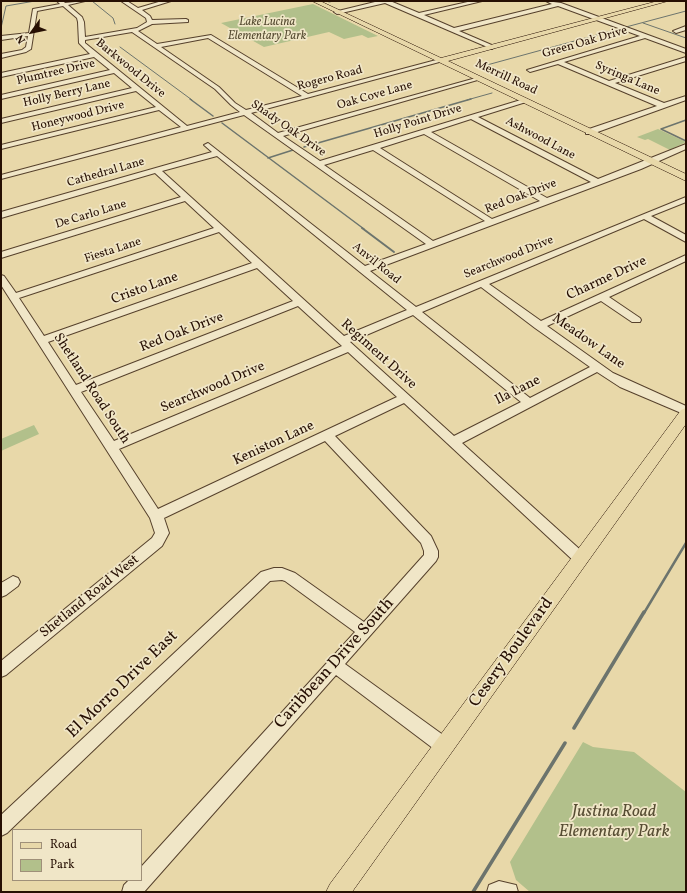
<!DOCTYPE html>
<style>
body{margin:0}
#map{position:relative;width:687px;height:893px;overflow:hidden;background:#e8d8a9;font-family:Vollkorn,serif}
canvas{display:block}
.frame{position:absolute;inset:0;border:2px solid #260f03;pointer-events:none}
.legend{position:absolute;left:12px;top:829px;width:130px;height:52px;box-sizing:border-box;background:#f0e6c7;border:1px solid #9f9079;margin:0;padding:5px 7px;list-style:none;font-size:12px;color:#260f03}
.legend li{display:flex;align-items:center;gap:8px;height:20px}
.legend b{width:20px;border:1px solid #9f9079}
.north{position:absolute;left:12px;top:12px;width:40px;height:40px;-webkit-text-stroke:3px #f0e6c7;paint-order:stroke;rotate:237deg;font-size:11px;font-weight:700;line-height:16px;text-align:center;color:#260f03}
.north::after{content:'';display:block;margin:auto;width:14px;height:18px;background:#260f03;clip-path:polygon(50% 0,100% 100%,50% 72%,0 100%)}
</style>
<div id="map">
<canvas width="687" height="893"></canvas>
<div class="frame"></div>
<ul class="legend">
<li><b style="height:5px;background:#e8d8a9"></b>Road</li>
<li><b style="height:11px;background:#b2c08b"></b>Park</li>
</ul>
<div class="north">N</div>
</div>
<script>
const ctx = document.querySelector('canvas').getContext('2d');
ctx.lineJoin = 'round';
function fill(path, color) {
  ctx.fillStyle = color;
  ctx.fill(path, 'evenodd');
}
function poly(rows) {
  const path = new Path2D();
  for (const r of rows) {
    path.moveTo(r[0], r[1]);
    for (let i = 2; i < r.length; i += 2) path.lineTo(r[i], r[i + 1]);
  }
  return path;
}
function stroke(path, color, width, dash) {
  ctx.strokeStyle = color;
  ctx.lineWidth = width;
  ctx.lineCap = dash ? 'butt' : 'round';
  ctx.setLineDash(dash || []);
  ctx.stroke(path);
}
function write(font, color, halo, rows, align = 'center') {
  ctx.font = font + ' Vollkorn,serif';
  ctx.lineWidth = 3.5;
  ctx.setLineDash([]);
  ctx.textBaseline = 'middle';
  ctx.strokeStyle = halo;
  ctx.fillStyle = color;
  for (const [text, x, y, turn = 0] of rows) {
    ctx.save();
    ctx.translate(x, y);
    ctx.rotate((+turn || 0) * Math.PI / 180);
    ctx.textAlign = isNaN(turn) ? turn : align;
    if (halo) ctx.strokeText(text, 0, 0);
    ctx.fillText(text, 0, 0);
    ctx.restore();
  }
}
const green = poly([
 [313,4,378,36,368,38,362,35,344,39,329,32,264,47,221,23],
 [658,129,686,142,670,150,648,139,645,140,637,137],
 [34,425,39,434,1,451,1,439],
 [583,742,593,747,634,752,686,792,686,892,530,892,516,880,510,862]
]);
const streamFar4 = poly([
 [92,1,113,18,115,24],
 [329,2,334,1],
 [643,23,686,38],
 [626,27,686,11],
 [1,28,6,6,35,1],
 [120,47,192,100],
 [487,65,622,28],
 [467,100,492,93]
]);
const streamFar3 = poly([
 [190,99,213,116],
 [686,120,661,129,686,141],
 [222,123,364,229],
 [304,147,471,99],
 [268,158,293,150]
]);
const streamFar2 = poly([
 [362,228,394,252]
]);
const streamFar1 = poly([
 [644,613,686,543]
]);
const stream = poly([
 [574,728,644,612],
 [473,892,565,743]
]);
const minor = poly([
 [57,1,63,1,65,3,85,1,68,5,82,17,84,22,85,37,137,28,147,22,146,18,121,1,127,1,138,8,162,1,171,1,142,10,150,16,152,20,186,19,188,20,188,22,152,24,138,31,157,44,211,35,308,94,440,59,443,61,251,113,278,133,476,78,481,79,283,136,320,161,524,99,526,100,526,102,478,117,598,179,686,144,686,149,641,169,370,271,416,307,686,197,686,202,651,216,686,235,686,242,644,219,489,284,541,321,686,255,686,261,609,297,640,318,641,320,640,322,632,322,601,301,547,326,613,373,686,406,686,415,620,387,597,372,462,443,586,555,588,559,586,563,581,565,576,563,404,403,335,436,431,536,438,551,438,557,436,561,345,664,450,740,452,746,450,752,444,754,438,752,336,675,144,892,122,892,124,885,129,880,141,880,141,867,355,632,285,581,282,580,270,581,7,833,1,836,1,815,261,572,274,568,282,568,295,573,364,622,424,555,424,551,421,543,325,441,164,518,169,533,162,546,6,675,1,677,1,661,152,538,155,533,150,518,1,285,1,275,4,276,16,293,214,228,185,201,1,258,1,252,181,197,155,173,1,218,1,212,212,152,204,145,208,143,365,266,426,244,244,115,1,179,1,175,181,127,159,110,1,149,1,145,156,107,136,91,1,123,1,119,132,88,114,73,1,99,1,95,110,70,94,57,1,77,1,73,90,54,79,43,78,22,77,18,63,6,37,11,31,49,26,52,1,58,1,54,22,50,26,47,28,36,1,40,1,36,29,33,33,9,60,4,57,1],
 [132,32,215,89,231,105,240,112,187,126,85,43,85,40,132,32],
 [208,38,302,96,246,110,235,103,219,87,161,47,208,38],
 [471,119,591,182,547,198,431,132,471,119],
 [424,134,540,201,492,219,380,148,424,134],
 [373,150,485,221,433,241,324,165,373,150],
 [217,156,360,272,407,310,344,336,162,171,217,156],
 [219,232,252,263,44,336,19,298,219,232],
 [257,268,293,301,76,385,48,342,257,268],
 [481,287,535,328,590,367,530,398,422,312,481,287],
 [298,306,342,346,114,441,81,392,298,306],
 [413,315,521,402,454,436,350,342,413,315],
 [348,352,397,397,158,509,119,449,348,352],
 [379,1,390,1,419,13,472,1,482,1,424,15,454,28,552,4,546,1,561,3,686,49,686,53,645,38,564,62,609,81,686,57,686,61,615,83,664,103,686,96,686,100,592,134,586,134,586,130,657,106,558,64,530,72,527,70,640,36,558,6,459,31,494,46,495,47,492,49,385,3,337,14,334,12,379,1],
 [686,26,686,30,676,33,673,31,686,26],
 [13,576,18,578,20,582,18,586,6,595,1,597,1,583,13,576],
 [499,881,516,885,518,892,487,892,489,885,499,881]
]);
const major = poly([
 [312,1,320,1,441,58,658,1,668,1,448,61,686,174,686,181,312,1],
 [686,408,686,424,352,892,326,892,330,884,681,410,686,408]
]);
const farParknames = [
 ["Lake Lucina",267,23],
 ["Elementary Park",267,37]
];
const farStreetnames = [
 ["Green Oak Drive",585,43,-16],
 ["Barkwood Drive",130,69,39],
 ["Plumtree Drive",56,73,-13],
 ["Merrill Road",506,78,25],
 ["Rogero Road",330,79,-15],
 ["Syringa Lane",627,79,23],
 ["Holly Berry Lane",67,94,-13],
 ["Oak Cove Lane",375,96,-16],
 ["Honeywood Drive",78,117,-14],
 ["Holly Point Drive",418,122,-17],
 ["Shady Oak Drive",288,129,35],
 ["Ashwood Lane",540,139,28],
 ["Cathedral Lane",106,173,-16],
 ["Red Oak Drive",521,197,-21],
 ["De Carlo Lane",91,215,-17],
 ["Fiesta Lane",113,251,-18],
 ["Searchwood Drive",509,258,-22],
 ["Anvil Road",376,264,39]
];
const streetNames = [
 ["Charme Drive",607,279,-25],
 ["Cristo Lane",145,289,-20],
 ["Red Oak Drive",182,333,-21],
 ["Meadow Lane",588,342,35],
 ["Regiment Drive",378,355,42],
 ["Searchwood Drive",213,388,-23],
 ["Shetland Road South",91,389,57],
 ["Ila Lane",518,391,-27],
 ["Keniston Lane",274,444,-25],
 ["Shetland Road West",90,597,-39]
];
const nearStreetnames = [
 ["Cesery Boulevard",512,653,-54],
 ["Caribbean Drive South",335,664,-48],
 ["El Morro Drive East",123,685,-44]
];
const nearParknames = [
 ["Justina Road",614,813],
 ["Elementary Park",614,833]
];
fill(green, '#b2c08b');
stroke(streamFar4, '#6c746d', 1);
stroke(streamFar3, '#6c746d', 1.5);
stroke(streamFar2, '#6c746d', 2);
stroke(streamFar1, '#6c746d', 2.5);
stroke(stream, '#6c746d', 3.5);
stroke(minor, '#56412c', 2);
stroke(major, '#260f03', 1);
fill(minor, '#f0e6c7');
fill(major, '#e8d8a9');
write('italic 12px', '#574d33', '#f0e6c7', farParknames);
write('12px', '#260f03', '#f0e6c7', farStreetnames);
write('14px', '#260f03', '#f0e6c7', streetNames);
write('17px', '#260f03', '#f0e6c7', nearStreetnames);
write('italic 17px', '#574d33', '#f0e6c7', nearParknames);
</script>
